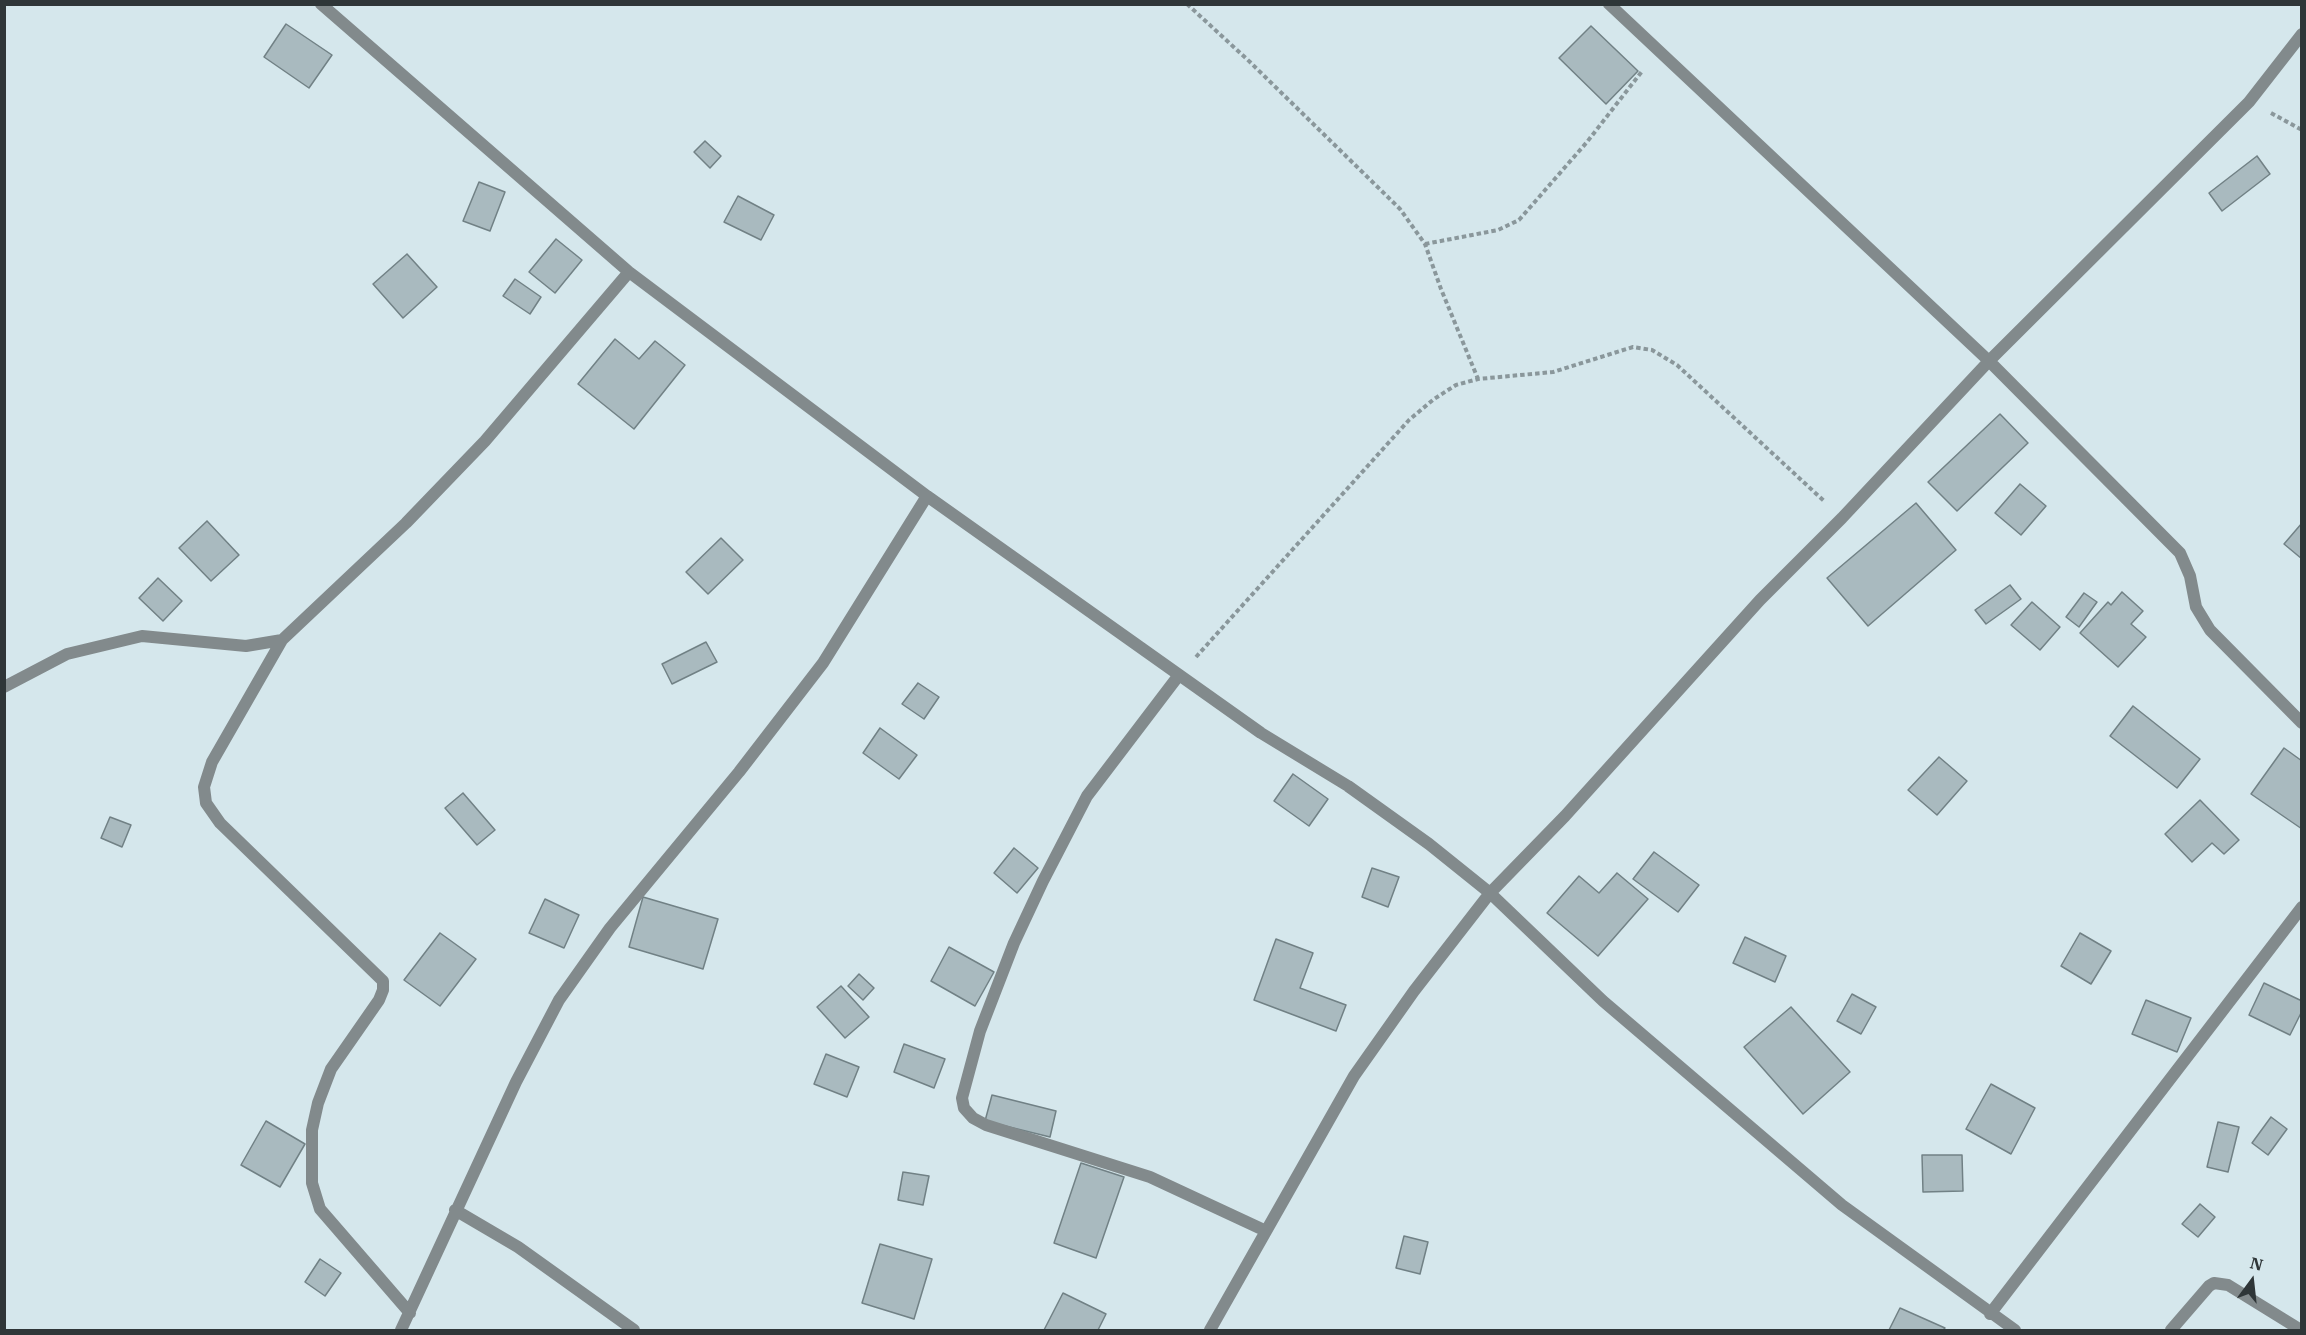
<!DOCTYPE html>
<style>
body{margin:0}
#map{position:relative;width:2306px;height:1335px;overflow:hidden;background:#d5e7ec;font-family:"IBM Plex Serif",serif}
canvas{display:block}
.frame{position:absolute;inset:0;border:6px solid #2f3638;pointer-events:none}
.north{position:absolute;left:2222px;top:1251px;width:60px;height:60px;-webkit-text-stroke:4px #d5e7ec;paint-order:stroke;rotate:15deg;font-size:16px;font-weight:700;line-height:24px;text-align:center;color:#2f3638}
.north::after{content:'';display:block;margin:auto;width:21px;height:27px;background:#2f3638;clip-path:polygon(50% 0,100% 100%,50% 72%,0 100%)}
</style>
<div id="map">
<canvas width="2306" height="1335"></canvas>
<div class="frame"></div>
<div class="north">N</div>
</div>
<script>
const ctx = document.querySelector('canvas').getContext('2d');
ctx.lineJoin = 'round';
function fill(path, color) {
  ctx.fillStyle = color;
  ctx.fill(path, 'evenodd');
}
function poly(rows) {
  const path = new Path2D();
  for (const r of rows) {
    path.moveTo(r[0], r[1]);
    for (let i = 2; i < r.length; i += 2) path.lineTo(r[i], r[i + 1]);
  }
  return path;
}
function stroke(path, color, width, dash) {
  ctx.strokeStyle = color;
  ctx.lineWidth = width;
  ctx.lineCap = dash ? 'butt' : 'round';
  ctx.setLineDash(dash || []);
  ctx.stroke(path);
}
const building = poly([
 [286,24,332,55,309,88,264,57,286,24],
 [1591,26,1638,71,1606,104,1559,58,1591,26],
 [705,141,721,156,710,168,694,152,705,141],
 [2257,156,2270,174,2222,211,2209,193,2257,156],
 [479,182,505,192,490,231,463,221,479,182],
 [738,196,774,215,761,240,724,222,738,196],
 [556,239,582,260,555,293,529,272,556,239],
 [407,254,437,287,403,318,373,284,407,254],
 [515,279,541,297,530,314,503,296,515,279],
 [615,339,639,359,655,341,685,365,634,429,578,384,615,339],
 [2000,414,2028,443,1957,511,1928,482,2000,414],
 [2020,484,2046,506,2021,535,1995,513,2020,484],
 [1916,503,1956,550,1868,626,1827,578,1916,503],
 [207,521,239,555,211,581,179,548,207,521],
 [2302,523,2302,559,2284,544,2302,523],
 [721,538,743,560,708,594,686,572,721,538],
 [158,578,182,601,163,621,139,598,158,578],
 [2010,585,2021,599,1986,624,1975,610,2010,585],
 [2122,592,2143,611,2131,624,2146,637,2118,667,2080,633,2108,602,2111,605,2122,592],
 [2084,593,2097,602,2079,627,2066,617,2084,593],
 [2032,602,2060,627,2040,650,2011,625,2032,602],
 [706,642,717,662,672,684,662,664,706,642],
 [918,683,939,697,924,719,902,704,918,683],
 [2133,706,2200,759,2177,788,2110,736,2133,706],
 [880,728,917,755,899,779,863,753,880,728],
 [2284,748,2302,761,2302,829,2251,794,2284,748],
 [1939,757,1967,781,1937,815,1908,790,1939,757],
 [1293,774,1328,799,1309,826,1274,801,1293,774],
 [463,793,495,830,477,845,445,808,463,793],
 [2200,800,2239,840,2224,854,2212,843,2192,862,2165,834,2200,800],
 [110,817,131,825,122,847,101,838,110,817],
 [1014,848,1038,868,1017,893,994,873,1014,848],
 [1654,852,1699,885,1678,912,1633,879,1654,852],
 [1372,868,1399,877,1388,907,1362,897,1372,868],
 [1617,873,1648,899,1598,956,1547,913,1579,876,1599,893,1617,873],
 [643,897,718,919,703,969,629,947,643,897],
 [545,899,579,915,564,948,529,933,545,899],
 [440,933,476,959,440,1006,404,980,440,933],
 [2080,933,2111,951,2091,984,2061,966,2080,933],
 [1745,937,1786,956,1775,982,1733,963,1745,937],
 [1276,939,1313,953,1300,988,1346,1005,1336,1031,1254,1000,1276,939],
 [949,947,994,972,975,1006,931,981,949,947],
 [859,974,874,988,863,1000,848,986,859,974],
 [2264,983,2302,1001,2302,1011,2290,1035,2249,1015,2264,983],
 [841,986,869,1017,845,1038,817,1007,841,986],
 [1852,994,1876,1007,1861,1034,1837,1021,1852,994],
 [2146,1000,2191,1018,2177,1052,2132,1034,2146,1000],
 [1791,1007,1850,1072,1803,1114,1744,1047,1791,1007],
 [904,1044,945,1059,934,1088,894,1072,904,1044],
 [826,1054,859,1067,847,1097,814,1084,826,1054],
 [1991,1084,2035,1108,2011,1154,1966,1129,1991,1084],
 [992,1095,1056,1111,1050,1137,985,1121,992,1095],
 [2271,1117,2287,1129,2268,1155,2252,1143,2271,1117],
 [266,1121,305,1144,280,1187,241,1165,266,1121],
 [2218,1122,2239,1127,2228,1172,2207,1167,2218,1122],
 [1922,1155,1962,1155,1963,1191,1923,1192,1922,1155],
 [1081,1163,1124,1177,1096,1258,1054,1243,1081,1163],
 [903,1172,929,1176,923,1205,898,1200,903,1172],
 [2200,1204,2215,1217,2198,1237,2182,1224,2200,1204],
 [1404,1236,1428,1242,1420,1274,1396,1268,1404,1236],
 [880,1244,932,1259,914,1319,862,1303,880,1244],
 [320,1259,341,1273,325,1296,305,1282,320,1259],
 [1063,1293,1106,1314,1098,1330,1044,1330,1063,1293],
 [1900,1308,1945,1328,1943,1330,1889,1330,1900,1308]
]);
const path = poly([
 [1187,4,1250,62,1400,209,1425,244,1441,289,1478,379],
 [2271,113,2302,130],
 [1425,244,1498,230,1519,220,1587,142,1643,70],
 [1196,657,1409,420,1434,399,1456,385,1478,379,1553,372,1633,347,1652,350,1677,365,1824,501]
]);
const street = poly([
 [321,4,629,272,927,496,1261,733,1348,786,1429,844,1490,893,1603,1001,1842,1205,2015,1330],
 [1609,4,1989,361,2180,553,2190,576,2196,607,2210,630,2302,723],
 [282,640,212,762,204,787,206,803,220,823,383,981,383,990,379,1000,331,1069,318,1103,312,1130,312,1183,320,1209,410,1313],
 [1179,675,1087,796,1043,881,1014,943,980,1031,962,1098,964,1108,973,1118,986,1125,1150,1177,1266,1231],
 [4,687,67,654,142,636,246,646,282,640,406,523,485,441,629,272],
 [455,1210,518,1247,634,1330],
 [1990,1314,2302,907],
 [401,1330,516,1082,559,1000,610,928,739,772,823,663,927,496],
 [1210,1330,1354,1076,1414,991,1490,893,1565,816,1760,600,1842,518,1989,361,2249,102,2302,34],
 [2171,1330,2209,1286,2214,1283,2228,1285,2301,1330]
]);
fill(building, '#a9babf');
stroke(building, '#718185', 1.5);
stroke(path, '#8a979b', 4, [4.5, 3]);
stroke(street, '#828a8c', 12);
</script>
